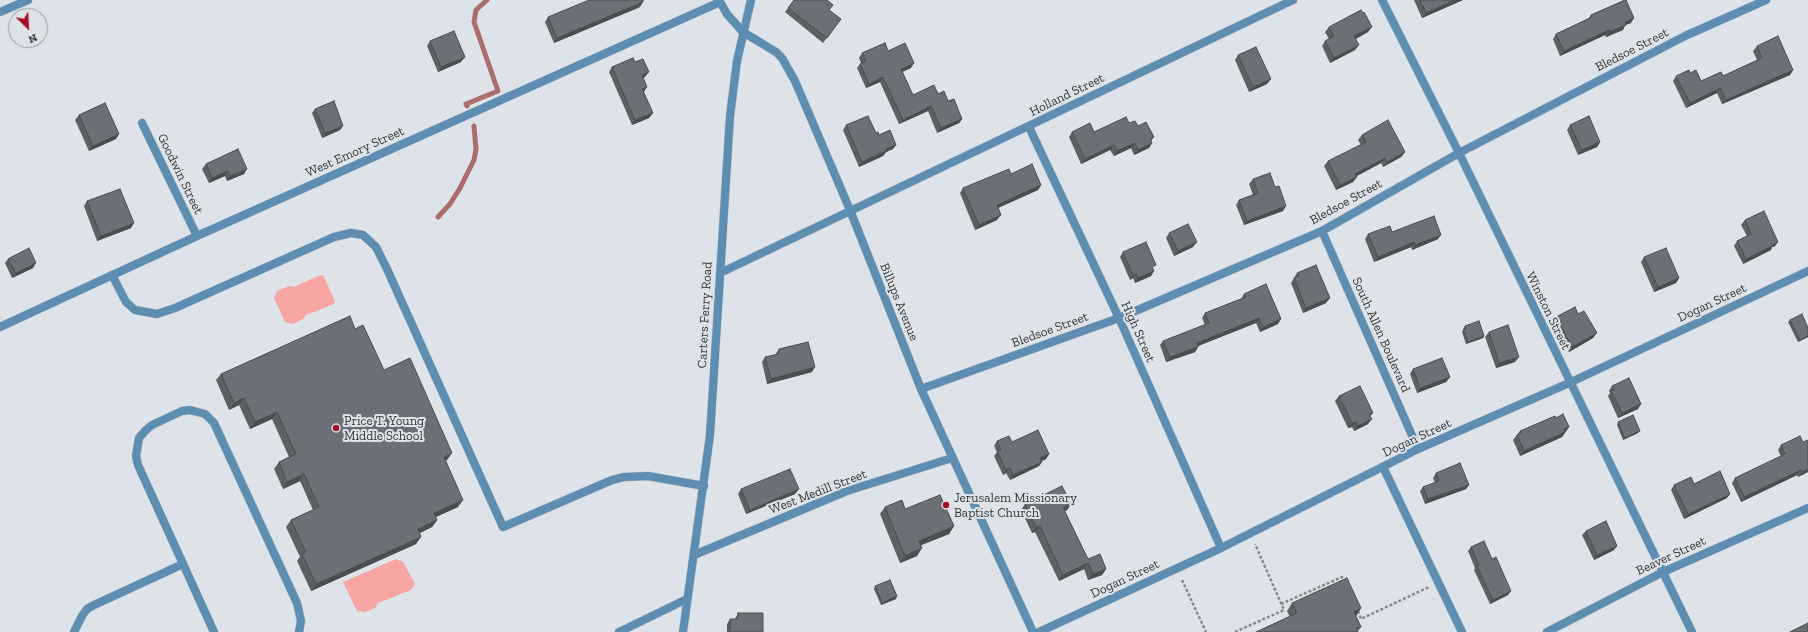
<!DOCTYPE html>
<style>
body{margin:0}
#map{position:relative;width:1808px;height:632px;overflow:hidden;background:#dde3e9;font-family:"Zilla Slab",serif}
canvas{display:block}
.north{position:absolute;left:8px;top:8px;width:40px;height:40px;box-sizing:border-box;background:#dde3e9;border:1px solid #999ea2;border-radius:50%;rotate:156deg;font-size:11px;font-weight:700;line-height:16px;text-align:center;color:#343638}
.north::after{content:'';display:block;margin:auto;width:14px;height:18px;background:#a70e27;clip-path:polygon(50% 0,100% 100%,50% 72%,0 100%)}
</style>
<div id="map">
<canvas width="1808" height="632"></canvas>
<div class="north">N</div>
</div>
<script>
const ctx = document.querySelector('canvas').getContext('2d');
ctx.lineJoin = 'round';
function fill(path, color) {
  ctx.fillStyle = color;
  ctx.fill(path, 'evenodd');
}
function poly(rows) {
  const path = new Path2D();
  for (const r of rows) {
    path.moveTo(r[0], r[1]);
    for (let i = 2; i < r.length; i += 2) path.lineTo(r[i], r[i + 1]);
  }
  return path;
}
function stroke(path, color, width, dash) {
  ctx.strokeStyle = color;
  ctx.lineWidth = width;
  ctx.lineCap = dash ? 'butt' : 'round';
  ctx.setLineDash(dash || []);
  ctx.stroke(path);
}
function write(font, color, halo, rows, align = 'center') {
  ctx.font = font + ' "Zilla Slab",serif';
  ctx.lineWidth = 4;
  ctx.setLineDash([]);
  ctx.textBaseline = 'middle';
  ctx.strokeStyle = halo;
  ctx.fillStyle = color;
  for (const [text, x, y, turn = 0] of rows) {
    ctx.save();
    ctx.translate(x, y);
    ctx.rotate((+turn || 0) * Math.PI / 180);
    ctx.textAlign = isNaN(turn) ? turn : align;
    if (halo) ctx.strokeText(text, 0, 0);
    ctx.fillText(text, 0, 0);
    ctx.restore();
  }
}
const green = poly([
 [323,275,335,301,334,304,306,315,303,319,293,324,285,322,274,298,277,291,289,286,294,287,318,276],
 [396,559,403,562,415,584,411,590,378,603,375,608,365,612,357,611,343,582]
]);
const stream = poly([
 [467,106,466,104,498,91,474,22,476,10,487,0],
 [438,217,450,204,460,188,474,160,476,149,474,126]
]);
const path = poly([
 [1182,580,1206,632],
 [1281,604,1342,577,1344,581],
 [1358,611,1361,619,1429,587],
 [1235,632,1284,610,1255,544]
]);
const service = poly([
 [112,275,126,302,135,310,157,314,175,308,334,237,351,233,363,235,376,247,387,269,503,527,612,480,624,477,648,476,704,486],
 [74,632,82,616,87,609,94,605,183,564],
 [214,632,138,465,136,456,139,438,145,431,152,425,182,411,190,410,205,414,214,423,297,603,301,621,299,632]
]);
const minor = poly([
 [719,0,727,14,743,32,776,52,782,58,795,81,850,210,921,389,1033,632],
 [1382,0,1459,153,1692,632],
 [0,12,28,0],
 [142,123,197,236],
 [1029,127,1119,318,1221,548],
 [1322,231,1418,449],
 [720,273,1293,0],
 [0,327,197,236,720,2],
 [921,389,1119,318,1322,231,1459,153,1685,36,1766,0],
 [1383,467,1462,632],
 [694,555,847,491,952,458],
 [619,632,687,599],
 [683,632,710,435,730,116,737,61,751,0],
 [1039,632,1221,548,1418,449,1569,383,1808,271],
 [1547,632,1663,572,1808,508]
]);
const wall = poly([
 [1414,0,1463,0,1422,18],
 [640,7,554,43,545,22,548,17],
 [788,8,829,10,841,19,823,43,785,12],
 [1591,15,1631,23,1625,25,1623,30,1606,37,1605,35,1560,56,1553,39,1556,34,1588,19],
 [1329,27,1368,32,1356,39,1355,50,1330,63,1322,46,1325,41,1329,39,1325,32],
 [430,41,461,62,438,72,427,46],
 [1757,46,1793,70,1790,75,1722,104,1717,93,1686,108,1673,81,1676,76,1690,73,1701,81,1723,76,1757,60,1753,51],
 [888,51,911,68,902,71,913,95,938,94,948,101,962,119,959,123,937,133,928,111,899,124,880,82,866,88,857,68,860,64,861,63,859,58,862,53],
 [1238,55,1267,84,1249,92,1235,60],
 [635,62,645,77,643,78,644,92,653,113,649,118,632,125,609,72,612,67],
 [315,109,340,130,322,138,312,113],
 [79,115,116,139,89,151,75,120],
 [1129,123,1138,126,1154,137,1151,141,1152,143,1149,148,1134,155,1131,148,1114,156,1110,150,1081,164,1069,137,1072,132,1094,132],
 [846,125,876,133,896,145,893,149,886,152,883,156,859,167,843,130],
 [1570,125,1600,142,1597,147,1578,155,1567,130],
 [1362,135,1405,152,1401,157,1383,167,1381,163,1357,176,1353,182,1336,190,1324,166,1328,161,1361,145,1358,140],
 [206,164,244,174,227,181,225,176,209,183,202,169],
 [1011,174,1041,185,1038,190,998,208,997,220,975,230,960,193,963,188],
 [1253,179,1283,211,1244,225,1236,205,1239,200,1253,195,1249,184],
 [87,201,131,228,97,241,84,206],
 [1745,220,1778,242,1774,247,1772,247,1771,250,1743,264,1734,246,1737,241,1747,236,1741,225],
 [1392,232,1438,239,1412,250,1411,247,1374,262,1365,239,1368,234],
 [1169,233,1193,247,1174,256,1166,238],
 [1123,252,1153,269,1151,276,1135,283,1133,278,1130,280,1120,257],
 [1644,257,1679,278,1676,283,1654,292,1641,262],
 [8,259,33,268,12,278,5,263],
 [1297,273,1326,303,1303,313,1291,283],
 [1244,294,1278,324,1260,332,1256,323,1198,346,1198,347,1195,352,1166,362,1160,345,1163,341,1205,325,1202,318,1205,313,1241,299],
 [1578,314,1593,338,1569,352,1552,322,1556,317],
 [1790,320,1808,328,1808,337,1798,342,1788,322],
 [1465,326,1484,336,1483,338,1466,344,1462,332,1464,330,1463,329],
 [355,329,447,460,445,461,458,507,436,517,437,520,432,527,420,533,416,544,311,591,297,561,300,557,286,527,291,520,313,510,300,481,283,489,274,469,279,462,289,457,272,419,250,429,239,405,229,410,216,380,221,374],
 [1489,332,1515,362,1496,368,1485,337],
 [779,349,812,372,767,384,762,362,765,357,775,355],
 [1413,369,1450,377,1446,382,1417,393,1410,374],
 [1612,386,1638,409,1618,418,1608,396,1610,393,1609,391],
 [1339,396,1373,413,1370,417,1368,424,1354,431,1352,427,1348,428,1335,401],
 [1556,418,1569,427,1562,437,1520,456,1513,440,1520,431],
 [1618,422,1638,433,1623,440,1617,425],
 [997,441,1012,442,1049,454,1046,459,1042,461,1042,462,1039,466,1010,480,1006,473,1003,475,994,456,997,452,994,446],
 [1781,445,1808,472,1798,477,1797,475,1741,502,1732,483,1735,478,1781,457,1778,450],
 [1436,473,1469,485,1466,489,1425,504,1420,491,1423,487,1435,483,1433,478],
 [1694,484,1727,498,1684,519,1671,490,1674,485],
 [741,489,795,494,746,514,738,494],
 [1025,504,1071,504,1067,510,1065,511,1088,559,1106,569,1102,575,1088,580,1084,569,1059,581,1035,532,1032,533,1021,510],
 [885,507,905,509,954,526,949,534,921,545,917,556,900,563,880,514],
 [1586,531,1614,550,1594,560,1582,535],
 [1471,547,1508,595,1490,604,1474,570,1475,568,1468,551],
 [875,586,896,599,881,605,874,589],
 [1292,603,1361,608,1356,616,1361,627,1358,631,1290,617,1287,611],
 [738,613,763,632,727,632,727,624,730,619,735,619]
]);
const shadedWall = poly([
 [1455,0,1463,0,1422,18,1426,13],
 [643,2,640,7,554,43,557,38],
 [1634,18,1631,23,1625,25,1623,30,1606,37,1609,32,1625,22],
 [1372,27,1368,32,1351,41,1354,36],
 [1609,30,1605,35,1560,56,1564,51],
 [1359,45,1355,50,1330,63,1334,58],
 [465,57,461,62,438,72,441,67],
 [914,63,911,68,898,74,901,69],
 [1793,70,1790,75,1722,104,1726,100],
 [649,72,645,77,639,80,642,75],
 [883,77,880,82,866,88,869,84],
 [1271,79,1267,84,1249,92,1253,87],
 [647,87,644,92,639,94,642,89],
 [1720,88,1717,93,1686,108,1690,103],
 [931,106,928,111,899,124,903,120],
 [653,113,649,118,632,125,635,120],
 [962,119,959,123,937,133,941,128],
 [343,126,340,130,322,138,325,133],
 [119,134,116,139,89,151,93,146],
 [1600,142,1597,147,1578,155,1582,150],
 [1135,143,1131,148,1114,156,1117,151],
 [1152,143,1149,148,1134,155,1138,150],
 [896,145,893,149,886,152,883,156,859,167,862,162,886,149],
 [1114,145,1110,150,1081,164,1085,159],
 [1405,152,1401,157,1383,167,1387,162],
 [1385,158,1381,163,1353,178,1357,177,1353,182,1336,190,1340,185,1355,174],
 [247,169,244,174,227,181,230,176],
 [228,171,225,176,209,183,212,178],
 [1041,185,1038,190,993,210,997,205],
 [1286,206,1283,211,1244,225,1247,221],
 [1001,215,997,220,975,230,979,225],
 [134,223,131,228,97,241,101,236],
 [1441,235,1438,239,1412,250,1415,245],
 [1197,242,1193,247,1174,256,1178,251],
 [1414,242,1411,247,1374,262,1378,257],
 [1778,242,1774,247,1772,247,1771,250,1743,264,1746,259],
 [36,263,33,268,12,278,16,273],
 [1154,271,1151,276,1135,283,1138,278],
 [1136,273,1133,278,1130,280,1133,275],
 [1679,278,1676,283,1654,292,1658,287],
 [1330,298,1326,303,1303,313,1306,308],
 [1259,318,1256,323,1193,348,1197,343],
 [1281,319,1278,324,1260,332,1263,327],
 [1597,333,1593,338,1569,352,1572,347],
 [1484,336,1483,338,1466,344,1468,342],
 [1808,336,1808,337,1798,342,1800,340],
 [1198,347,1195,352,1166,362,1170,357],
 [1519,357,1515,362,1496,368,1499,363],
 [815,367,812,372,767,384,771,379],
 [1450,377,1446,382,1417,393,1420,388],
 [244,398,239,405,229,410,234,403],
 [1641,404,1638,409,1618,418,1622,413],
 [277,412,272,419,250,429,255,422],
 [1372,419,1368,424,1354,431,1358,426],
 [1356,422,1352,427,1348,428,1352,423],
 [1569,427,1562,437,1520,456,1524,451],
 [1640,431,1638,433,1623,440,1625,438],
 [452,453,447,460,439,464,444,457],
 [1049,454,1046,459,1037,463,1040,458],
 [1042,462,1039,466,1010,480,1013,475],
 [1010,468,1006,473,1003,475,1006,470],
 [1808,469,1808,472,1798,477,1802,472],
 [1801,470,1797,475,1741,502,1744,497],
 [304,474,300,481,283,489,287,482],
 [1469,485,1466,489,1425,504,1428,499],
 [799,489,795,494,746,514,750,510],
 [1730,494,1727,498,1684,519,1688,514],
 [463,500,458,507,429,520,434,513],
 [1071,504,1067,510,1059,514,1063,508],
 [437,520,432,527,413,536,418,529],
 [954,526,949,534,914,548,919,541],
 [1040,526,1035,532,1032,533,1036,527],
 [421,537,416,544,311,591,316,584],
 [1617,546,1614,550,1594,560,1597,555],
 [922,548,917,556,900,563,905,556],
 [1088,563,1084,569,1059,581,1063,575],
 [1106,569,1102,575,1088,580,1093,574],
 [1511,591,1508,595,1490,604,1493,600],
 [897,596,896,599,881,605,882,603],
 [1361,608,1356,616,1349,619,1354,612]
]);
const building = poly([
 [589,0,643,0,643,2,557,38,548,17,589,0],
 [794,0,827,0,833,5,829,10,841,19,827,38,788,8,794,0],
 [1420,0,1455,0,1426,13,1420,0],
 [1625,0,1626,0,1634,18,1625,22,1626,25,1609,32,1609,30,1564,51,1556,34,1592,17,1591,15,1625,0],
 [1361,10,1363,13,1364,12,1372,27,1354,36,1359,45,1334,58,1325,41,1334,36,1329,27,1361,10],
 [454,31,465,57,441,67,430,41,454,31],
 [1778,36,1793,70,1726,100,1720,88,1690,103,1676,76,1689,70,1690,73,1696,70,1701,81,1721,72,1723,76,1762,58,1757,46,1778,36],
 [885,43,888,51,905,43,914,63,901,69,913,95,934,85,938,94,944,91,948,101,954,99,962,119,941,128,931,106,903,120,883,77,869,84,860,64,866,61,862,53,885,43],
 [1256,47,1271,79,1253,87,1238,55,1256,47],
 [633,58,635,62,643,59,649,72,642,75,647,87,642,89,653,113,635,120,612,67,633,58],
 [334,101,343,126,325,133,315,109,334,101],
 [105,103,119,134,93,146,79,115,105,103],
 [868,116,876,133,878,132,879,135,890,130,896,145,886,149,886,151,862,162,846,125,868,116],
 [1589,116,1600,142,1582,150,1570,125,1589,116],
 [1126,117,1129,123,1135,121,1138,126,1146,122,1154,137,1150,139,1152,143,1138,150,1135,143,1117,151,1114,145,1085,159,1072,132,1090,123,1094,132,1126,117],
 [1388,120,1405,152,1387,162,1385,158,1355,174,1357,177,1340,185,1328,161,1366,142,1362,135,1388,120],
 [238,149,247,169,230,176,228,171,212,178,206,164,238,149],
 [1032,164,1041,185,997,205,1001,215,979,225,963,188,1009,169,1011,174,1032,164],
 [1270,173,1275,187,1279,186,1286,206,1247,221,1239,200,1258,193,1253,179,1270,173],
 [120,189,134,223,101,236,87,201,120,189],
 [1764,211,1778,242,1774,244,1774,245,1746,259,1737,241,1751,234,1745,220,1764,211],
 [1434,216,1441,235,1415,245,1414,242,1378,257,1368,234,1390,226,1392,232,1434,216],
 [1188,224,1197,242,1178,251,1169,233,1188,224],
 [1146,242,1156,265,1152,267,1154,271,1138,278,1136,273,1133,275,1123,252,1146,242],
 [29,248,36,263,16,273,8,259,29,248],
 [1666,248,1679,278,1658,287,1644,257,1666,248],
 [1316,265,1330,298,1306,308,1294,278,1299,276,1297,273,1316,265],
 [1266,284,1281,319,1263,327,1259,318,1197,343,1198,347,1170,357,1163,341,1209,323,1205,313,1246,297,1244,294,1266,284],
 [1575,307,1578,314,1584,311,1597,333,1572,347,1556,317,1575,307],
 [1802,314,1808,328,1808,336,1800,340,1790,320,1802,314],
 [350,316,355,329,363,325,384,370,410,358,452,453,444,457,463,500,434,513,437,520,418,529,421,537,316,584,302,554,306,552,291,520,319,507,304,474,287,482,279,462,296,454,277,412,255,422,244,398,234,403,221,374,350,316],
 [1479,321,1484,336,1468,342,1463,330,1466,329,1465,326,1479,321],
 [1508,325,1519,357,1499,363,1489,332,1508,325],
 [808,342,815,367,771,379,765,357,779,354,779,349,808,342],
 [1442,358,1450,377,1420,388,1413,369,1442,358],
 [1629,378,1641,404,1622,413,1611,391,1614,390,1612,386,1629,378],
 [1360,386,1373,413,1369,415,1372,419,1358,426,1356,422,1352,423,1339,396,1360,386],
 [1563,414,1569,427,1564,429,1565,432,1524,451,1517,435,1521,433,1520,431,1555,416,1556,418,1563,414],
 [1633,415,1640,431,1625,438,1618,422,1633,415],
 [1038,430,1049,454,1040,458,1042,462,1013,475,1010,468,1006,470,997,451,1001,450,997,441,1009,436,1012,442,1038,430],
 [1800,436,1803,442,1808,440,1808,469,1802,472,1801,470,1744,497,1735,478,1785,454,1781,445,1800,436],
 [1460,463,1469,485,1428,499,1423,487,1439,481,1436,473,1460,463],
 [790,469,799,489,750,510,741,489,790,469],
 [1720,471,1730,494,1688,514,1674,485,1691,477,1694,484,1720,471],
 [1062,486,1071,504,1063,508,1088,559,1100,554,1106,569,1093,574,1088,563,1063,575,1040,526,1036,527,1025,504,1062,486],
 [940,495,954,526,919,541,922,548,905,556,885,507,902,500,905,509,940,495],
 [1606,521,1617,546,1597,555,1586,531,1606,521],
 [1484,541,1492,559,1496,557,1511,591,1493,600,1477,566,1479,565,1471,547,1484,541],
 [1347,578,1361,608,1354,612,1361,627,1357,628,1358,632,1256,632,1297,613,1292,603,1347,578],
 [890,580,897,596,882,603,875,586,890,580],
 [738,613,763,613,763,632,730,632,730,619,738,619,738,613],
 [1808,623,1808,632,1790,632,1808,623]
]);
const markers = [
 [336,428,4,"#a70e27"],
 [946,505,4,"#a70e27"]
];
const streetNames = [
 ["Bledsoe Street",1632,50,-27],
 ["Holland Street",1067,95,-26],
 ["West Emory Street",355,152,-24],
 ["Goodwin Street",180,174,64],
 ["Bledsoe Street",1346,202,-29],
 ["Billups Avenue",899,302,68],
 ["Dogan Street",1712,303,-25],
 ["Winston Street",1548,311,64],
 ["Carters Ferry Road",705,315,-87],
 ["Bledsoe Street",1050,330,-20],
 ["High Street",1138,332,66],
 ["South Allen Boulevard",1381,335,66],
 ["Dogan Street",1417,438,-25],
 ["West Medill Street",818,492,-21],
 ["Beaver Street",1671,556,-25],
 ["Dogan Street",1125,579,-25]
];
const poiNames = [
 ["Price T. Young",344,421],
 ["Middle School",344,436],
 ["Jerusalem Missionary",954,498],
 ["Baptist Church",954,513]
];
fill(green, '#f7a6a3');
stroke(stream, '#aa6e6c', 5);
stroke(service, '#bbc0c6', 9);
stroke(minor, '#bbc0c6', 9);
stroke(path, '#868a8e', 2.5, [3, 2]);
stroke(service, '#5d8db1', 8);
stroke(minor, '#5d8db1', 8);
fill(wall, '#5b6065');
fill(shadedWall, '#4a4e52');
fill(building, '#6a7075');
stroke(building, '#4a4e52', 1);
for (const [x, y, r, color] of markers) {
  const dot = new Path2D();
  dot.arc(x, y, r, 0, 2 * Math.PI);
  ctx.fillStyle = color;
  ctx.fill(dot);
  stroke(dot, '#dde3e9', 1.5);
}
write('13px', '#343638', '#dde3e9', streetNames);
write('13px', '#343638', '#dde3e9', poiNames, 'left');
</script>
